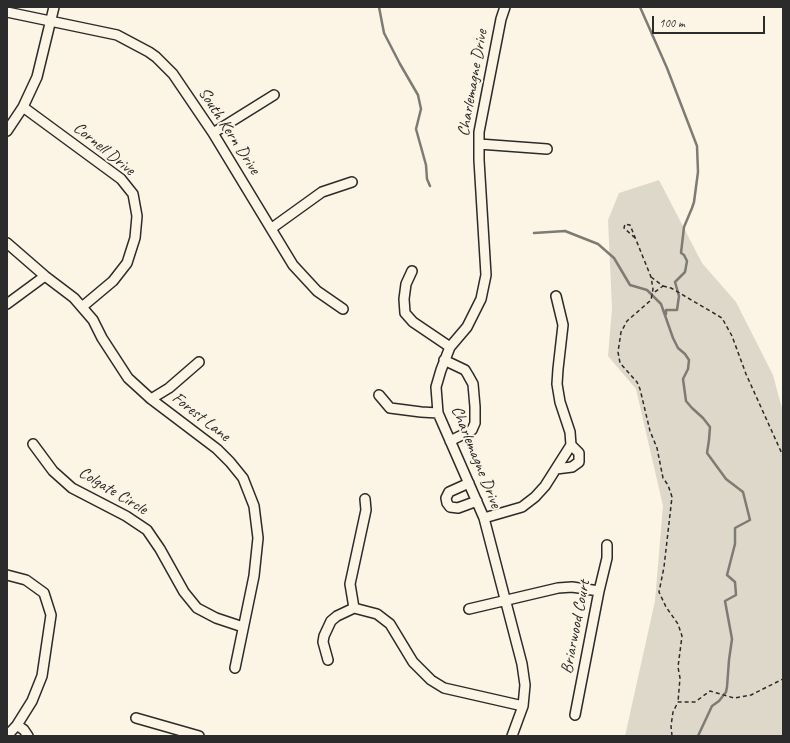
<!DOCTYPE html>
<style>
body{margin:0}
#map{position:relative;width:790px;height:743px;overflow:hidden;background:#fcf5e5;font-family:Caveat,sans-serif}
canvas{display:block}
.frame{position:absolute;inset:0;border:8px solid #2b2b2b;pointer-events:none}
.scale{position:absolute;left:652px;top:16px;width:113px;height:18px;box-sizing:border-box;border:2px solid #2b2b2b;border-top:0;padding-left:5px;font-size:12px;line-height:14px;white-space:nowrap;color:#2b2b2b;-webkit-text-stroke:3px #fcf5e5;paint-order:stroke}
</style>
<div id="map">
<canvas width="790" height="743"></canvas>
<div class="frame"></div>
<div class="scale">100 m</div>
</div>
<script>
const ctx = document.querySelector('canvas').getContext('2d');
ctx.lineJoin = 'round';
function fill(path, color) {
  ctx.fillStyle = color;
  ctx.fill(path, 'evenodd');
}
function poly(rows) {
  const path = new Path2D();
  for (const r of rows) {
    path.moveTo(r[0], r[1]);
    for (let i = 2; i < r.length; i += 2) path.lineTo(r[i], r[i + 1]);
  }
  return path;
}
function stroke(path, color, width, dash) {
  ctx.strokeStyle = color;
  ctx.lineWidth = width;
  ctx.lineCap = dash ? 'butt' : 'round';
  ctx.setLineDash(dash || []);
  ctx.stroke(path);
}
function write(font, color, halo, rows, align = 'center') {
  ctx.font = font + ' Caveat,sans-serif';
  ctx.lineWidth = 4;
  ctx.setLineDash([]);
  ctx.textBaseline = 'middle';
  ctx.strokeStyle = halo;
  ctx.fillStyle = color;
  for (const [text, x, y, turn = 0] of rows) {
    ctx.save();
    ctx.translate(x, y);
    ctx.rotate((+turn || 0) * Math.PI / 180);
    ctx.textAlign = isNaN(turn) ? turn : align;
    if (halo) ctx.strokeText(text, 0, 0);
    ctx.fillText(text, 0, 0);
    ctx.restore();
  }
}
const green = poly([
 [659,180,702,263,736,302,773,375,783,412,783,736,625,736,655,601,663,506,636,389,608,356,612,309,608,220,619,193]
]);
const stream = poly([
 [379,7,384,33,400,64,418,95,421,109,416,129,426,165,427,179,430,186],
 [640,7,667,68,697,146,698,172,694,202,692,208,684,227,681,253,684,255,687,261,685,272,675,282,679,296,677,310,666,310,666,314],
 [534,233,565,231,598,244,614,258,630,285,647,290,661,304,673,338,678,348,685,354,689,360,688,369,683,379,686,401,692,408,703,418,710,427,709,440,707,453,726,479,743,492,750,520,735,528,735,544,727,575,735,582,736,595,725,601,732,639,729,660,727,687,726,692,719,701,712,706,698,736]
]);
const path = poly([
 [635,238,624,228,625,224,630,225,651,277,653,289,651,300,627,321,621,332,618,352,620,363,637,382,640,389,650,431,657,448,663,478,668,485,672,497,664,567,659,592,666,607,678,624,682,636,678,667,680,678,678,702],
 [651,277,663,286,652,294],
 [663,286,671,288,722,318,732,336,746,374,783,456],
 [672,736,671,726,673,712,678,702,695,702,710,691,734,698,751,695,783,679]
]);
const minor = poly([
 [505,7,501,19,479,132,479,160,486,275,481,299,467,327,450,347,441,370,436,387,438,413,484,518,522,664,525,685,523,706,512,736],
 [7,12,117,35,149,52,156,57,173,74,213,133,293,265,317,291,343,309],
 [23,107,121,179,133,194,137,216,135,238,127,263,113,281,82,307],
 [7,131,23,107,37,77,54,7],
 [213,133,274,95],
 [479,144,547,149],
 [272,228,322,192,352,182],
 [7,243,45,276,74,298,93,320,102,338,128,378,151,399,217,449,230,462,243,478,254,506,258,538,254,576,235,668],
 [412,271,406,284,404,299,405,313,413,322,450,347],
 [7,304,45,276],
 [444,360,465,370,468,375,473,384,475,407,475,423,472,430,450,441],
 [379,395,390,408,421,412,438,413],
 [151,399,169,388,199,362],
 [33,444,53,471,72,488,126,516,147,530,160,549,184,592,197,608,216,618,243,627],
 [556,469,572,467,579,462,579,453,571,445],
 [469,483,449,492,446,498,447,503,450,507,458,508,477,501],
 [484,518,522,507,535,497,545,486,571,445,570,432,560,402,557,384,558,369,563,325,556,296],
 [7,575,26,580,44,593,51,615,42,676,32,701,17,725,7,736],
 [354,608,350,584,366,510,365,499],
 [469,609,558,588,572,587,599,591],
 [328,660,323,642,324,636,331,621,337,616,354,608,377,614,390,624,413,662,431,680,444,688,523,706],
 [575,715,599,591,607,558,607,545],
 [136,718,199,736],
 [17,725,24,730,28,736]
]);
const streetNames = [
 ["Charlemagne Drive",473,83,-80],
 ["South Kern Drive",229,131,57],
 ["Cornell Drive",104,149,39],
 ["Forest Lane",201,417,38],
 ["Charlemagne Drive",476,457,68],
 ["Colgate Circle",113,491,31],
 ["Briarwood Court",576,627,-79]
];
fill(green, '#ded8ca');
stroke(stream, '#7d7b74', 2.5);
stroke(minor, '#2b2b2b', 12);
stroke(path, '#2b2b2b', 1.5, [4, 3]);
stroke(minor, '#fcf5e5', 9);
write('17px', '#2b2b2b', '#fcf5e5', streetNames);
</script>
